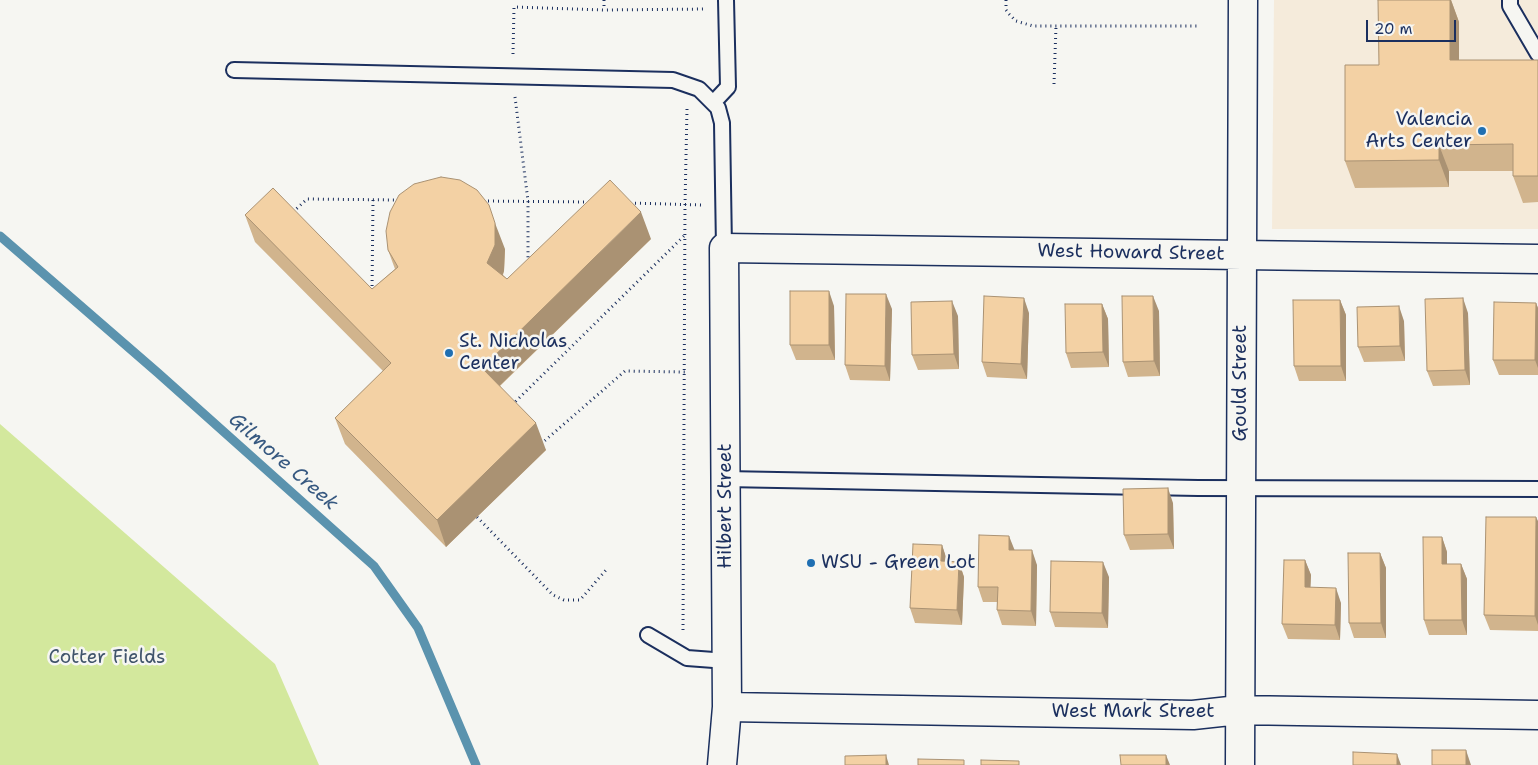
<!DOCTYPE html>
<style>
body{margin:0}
#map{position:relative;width:1538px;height:765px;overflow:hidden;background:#f6f6f2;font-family:"Shantell Sans",sans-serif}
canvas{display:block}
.scale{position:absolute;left:1366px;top:20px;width:90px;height:22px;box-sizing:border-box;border:2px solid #1b2f5e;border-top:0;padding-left:6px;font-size:15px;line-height:18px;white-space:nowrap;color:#1b2f5e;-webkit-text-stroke:4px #f6f6f2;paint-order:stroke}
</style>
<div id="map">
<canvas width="1538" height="765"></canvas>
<div class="scale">20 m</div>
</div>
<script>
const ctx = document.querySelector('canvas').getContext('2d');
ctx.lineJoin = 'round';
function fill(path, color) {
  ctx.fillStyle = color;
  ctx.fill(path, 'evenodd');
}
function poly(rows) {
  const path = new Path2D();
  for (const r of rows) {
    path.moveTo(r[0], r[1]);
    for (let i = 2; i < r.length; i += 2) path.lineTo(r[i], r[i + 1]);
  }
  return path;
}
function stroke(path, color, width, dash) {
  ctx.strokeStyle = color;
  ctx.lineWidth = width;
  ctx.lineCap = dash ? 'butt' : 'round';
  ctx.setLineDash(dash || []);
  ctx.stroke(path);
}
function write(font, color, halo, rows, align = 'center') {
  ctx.font = font + ' "Shantell Sans",sans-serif';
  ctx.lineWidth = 5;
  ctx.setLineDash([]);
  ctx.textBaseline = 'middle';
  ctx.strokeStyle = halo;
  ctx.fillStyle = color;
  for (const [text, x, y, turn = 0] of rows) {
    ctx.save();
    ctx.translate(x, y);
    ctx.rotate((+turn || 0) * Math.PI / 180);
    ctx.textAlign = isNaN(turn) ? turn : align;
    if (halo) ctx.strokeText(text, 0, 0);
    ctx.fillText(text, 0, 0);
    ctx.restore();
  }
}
const built = poly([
 [1274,0,1538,0,1538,229,1272,229]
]);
const green = poly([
 [0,424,275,664,319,765,0,765]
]);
const stream = poly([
 [0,236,158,373,374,566,418,628,476,765]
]);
const path = poly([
 [604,0,604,10],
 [1006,0,1006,10,1009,14,1016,21,1033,26,1199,26],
 [513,54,514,7,604,10,706,9],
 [1054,84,1056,26],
 [515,97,528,201,528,262],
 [483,201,589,202],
 [630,203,702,205],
 [293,212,307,199,399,200],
 [372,291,373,200],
 [512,405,684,236],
 [541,444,625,371,685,372],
 [477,517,553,595,564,600,580,600,606,570],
 [683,630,685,205,687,109]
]);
const service = poly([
 [1510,0,1510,6,1538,54],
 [234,70,673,80,699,89,718,108,722,123,724,248],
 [713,103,728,87,726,0],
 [725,479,1198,488,1538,489],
 [648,635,687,658,727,661]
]);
const minor = poly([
 [727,707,1193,715,1239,710,1538,715],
 [722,765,727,707,724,248,1538,259],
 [1240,765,1243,0]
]);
const wall = poly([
 [1378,0,1451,0,1459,22,1459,60,1538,60,1538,202,1523,203,1513,176,1513,171,1449,171,1449,187,1355,188,1345,161,1379,65],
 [245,215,372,289,395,269,388,250,505,249,504,271,503,275,507,279,651,239,500,386,546,450,446,547,345,444,335,418,383,371,255,242],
 [1340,300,1346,315,1346,381,1299,381,1294,366],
 [1536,303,1538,308,1538,375,1499,375,1493,360],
 [1102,304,1108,319,1109,367,1071,368,1066,353],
 [834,306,835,360,796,360,790,345],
 [892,309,890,381,850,380,845,365],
 [1159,311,1160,376,1128,377,1123,362],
 [1029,313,1027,379,987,377,982,362],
 [1468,313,1470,385,1433,386,1427,371],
 [958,316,959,369,918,370,912,355],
 [1404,321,1405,361,1364,362,1358,347],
 [1173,503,1174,549,1130,550,1124,535],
 [1538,521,1538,631,1490,630,1484,615],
 [1442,537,1447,552,1447,564,1461,564,1467,579,1467,635,1429,635,1424,620],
 [942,545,947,561,959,562,964,577,962,625,915,623,910,608],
 [1014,550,1037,565,1036,626,1002,625,997,610,997,602,983,602,978,587],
 [1380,553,1386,568,1386,638,1354,638,1349,623],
 [1305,560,1311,575,1310,587,1341,603,1340,640,1288,639,1282,624],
 [1109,577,1108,628,1055,627,1050,612]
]);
const shadedWall = poly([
 [1450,0,1451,0,1459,22,1459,87,1450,60],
 [1439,145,1449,171,1449,187,1439,160],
 [641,212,651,239,491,394,482,368],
 [495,223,505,249,504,271,497,289,487,263],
 [829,291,834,306,835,360,829,345],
 [886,294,892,309,890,381,885,366],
 [1153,296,1159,311,1160,376,1154,361],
 [1024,298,1029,313,1027,379,1021,364],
 [1463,298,1468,313,1470,385,1465,370],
 [1340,300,1346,315,1346,381,1341,366],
 [952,301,958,316,959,369,954,354],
 [1536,303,1538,308,1538,368,1535,360],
 [1102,304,1108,319,1109,367,1103,352],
 [1399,306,1404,321,1405,361,1400,346],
 [536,423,546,450,446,547,437,520],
 [1168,488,1173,503,1174,549,1168,534],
 [1536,517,1538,521,1538,625,1535,616],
 [1009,536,1015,551,1009,550],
 [1442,537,1447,552,1447,579,1442,564],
 [942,545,947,560,946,576,941,561],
 [1032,550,1037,565,1036,626,1031,611],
 [1380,553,1386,568,1386,638,1381,623],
 [1305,560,1311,575,1310,602,1305,587],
 [959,562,964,577,962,625,957,610],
 [1103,562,1109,577,1108,628,1102,613],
 [1461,564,1467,579,1467,635,1462,620],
 [1336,588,1341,603,1340,640,1335,625],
 [1466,750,1471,765,1466,765],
 [1397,754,1401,765,1397,765],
 [886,755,889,765,886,765],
 [1166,755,1170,765,1166,765]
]);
const building = poly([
 [1378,0,1450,0,1450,60,1538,60,1538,176,1513,176,1513,144,1439,145,1439,160,1345,161,1345,65,1379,65,1378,0],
 [441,177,460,180,477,190,489,205,495,223,495,245,487,263,507,279,610,180,641,212,482,368,536,423,437,520,335,418,391,363,245,215,273,188,372,289,398,267,388,250,386,231,390,212,399,195,414,184,441,177],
 [790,291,829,291,829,345,790,345,790,291],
 [846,294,886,294,885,366,845,365,846,294],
 [984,296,1024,298,1021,364,982,362,984,296],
 [1122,296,1153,296,1154,361,1123,362,1122,296],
 [1463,298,1465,370,1427,371,1425,299,1463,298],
 [1293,300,1340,300,1341,366,1294,366,1293,300],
 [952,301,954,354,912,355,911,302,952,301],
 [1494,302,1536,303,1535,360,1493,360,1494,302],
 [1065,304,1102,304,1103,352,1066,353,1065,304],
 [1399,306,1400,346,1358,347,1357,307,1399,306],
 [1168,488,1168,534,1124,535,1123,489,1168,488],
 [1486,517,1536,517,1535,616,1484,615,1486,517],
 [979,535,1009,536,1009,550,1032,550,1031,611,997,610,998,587,978,587,979,535],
 [1423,537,1442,537,1442,564,1461,564,1462,620,1424,620,1423,537],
 [913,544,942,545,941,561,959,562,957,610,910,608,913,544],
 [1348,553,1380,553,1381,623,1349,623,1348,553],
 [1284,560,1305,560,1305,587,1336,588,1335,625,1282,624,1284,560],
 [1051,561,1103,562,1102,613,1050,612,1051,561],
 [1432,750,1466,750,1466,765,1432,765,1432,750],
 [1353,752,1397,754,1397,765,1353,765,1353,752],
 [886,755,886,765,845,765,845,756,886,755],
 [1120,755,1166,755,1166,765,1121,765,1120,755],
 [918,759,964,760,964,765,918,765,918,759],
 [981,760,1019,761,1019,765,981,765,981,760]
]);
const markers = [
 [1482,131,5,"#1f6fb2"],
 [449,353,5,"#1f6fb2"],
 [811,563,5,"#1f6fb2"]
];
const poiNames = [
 ["Valencia",1472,120,"right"],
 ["Arts Center",1472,142,"right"],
 ["St. Nicholas",459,342],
 ["Center",459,364],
 ["WSU - Green Lot",821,563]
];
const streetNames = [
 ["West Howard Street",1131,253,1],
 ["Gould Street",1241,383,-90],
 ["Hilbert Street",726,506,-90],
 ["West Mark Street",1133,712]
];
const parkNames = [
 ["Cotter Fields",107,658]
];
const waterNames = [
 ["Gilmore Creek",283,462,41]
];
fill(built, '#f5ebdb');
fill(green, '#d3e89d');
stroke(stream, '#5b93ae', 9);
stroke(service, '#1b2f5e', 18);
stroke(minor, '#1b2f5e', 31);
stroke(path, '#1b2f5e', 3, [1, 4]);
stroke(service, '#f6f6f2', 14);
stroke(minor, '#f6f6f2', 28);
fill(wall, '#d1b48d');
fill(shadedWall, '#aa9273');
fill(building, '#f3d1a4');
stroke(building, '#aa9273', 1);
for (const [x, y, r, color] of markers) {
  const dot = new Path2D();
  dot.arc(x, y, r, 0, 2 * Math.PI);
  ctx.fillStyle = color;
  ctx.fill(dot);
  stroke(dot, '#f6f6f2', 2);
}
write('19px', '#1b2f5e', '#f6f6f2', poiNames, 'left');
write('19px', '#1b2f5e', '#f6f6f2', streetNames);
write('19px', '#40546b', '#f6f6f2', parkNames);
write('italic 20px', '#365880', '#f6f6f2', waterNames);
</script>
